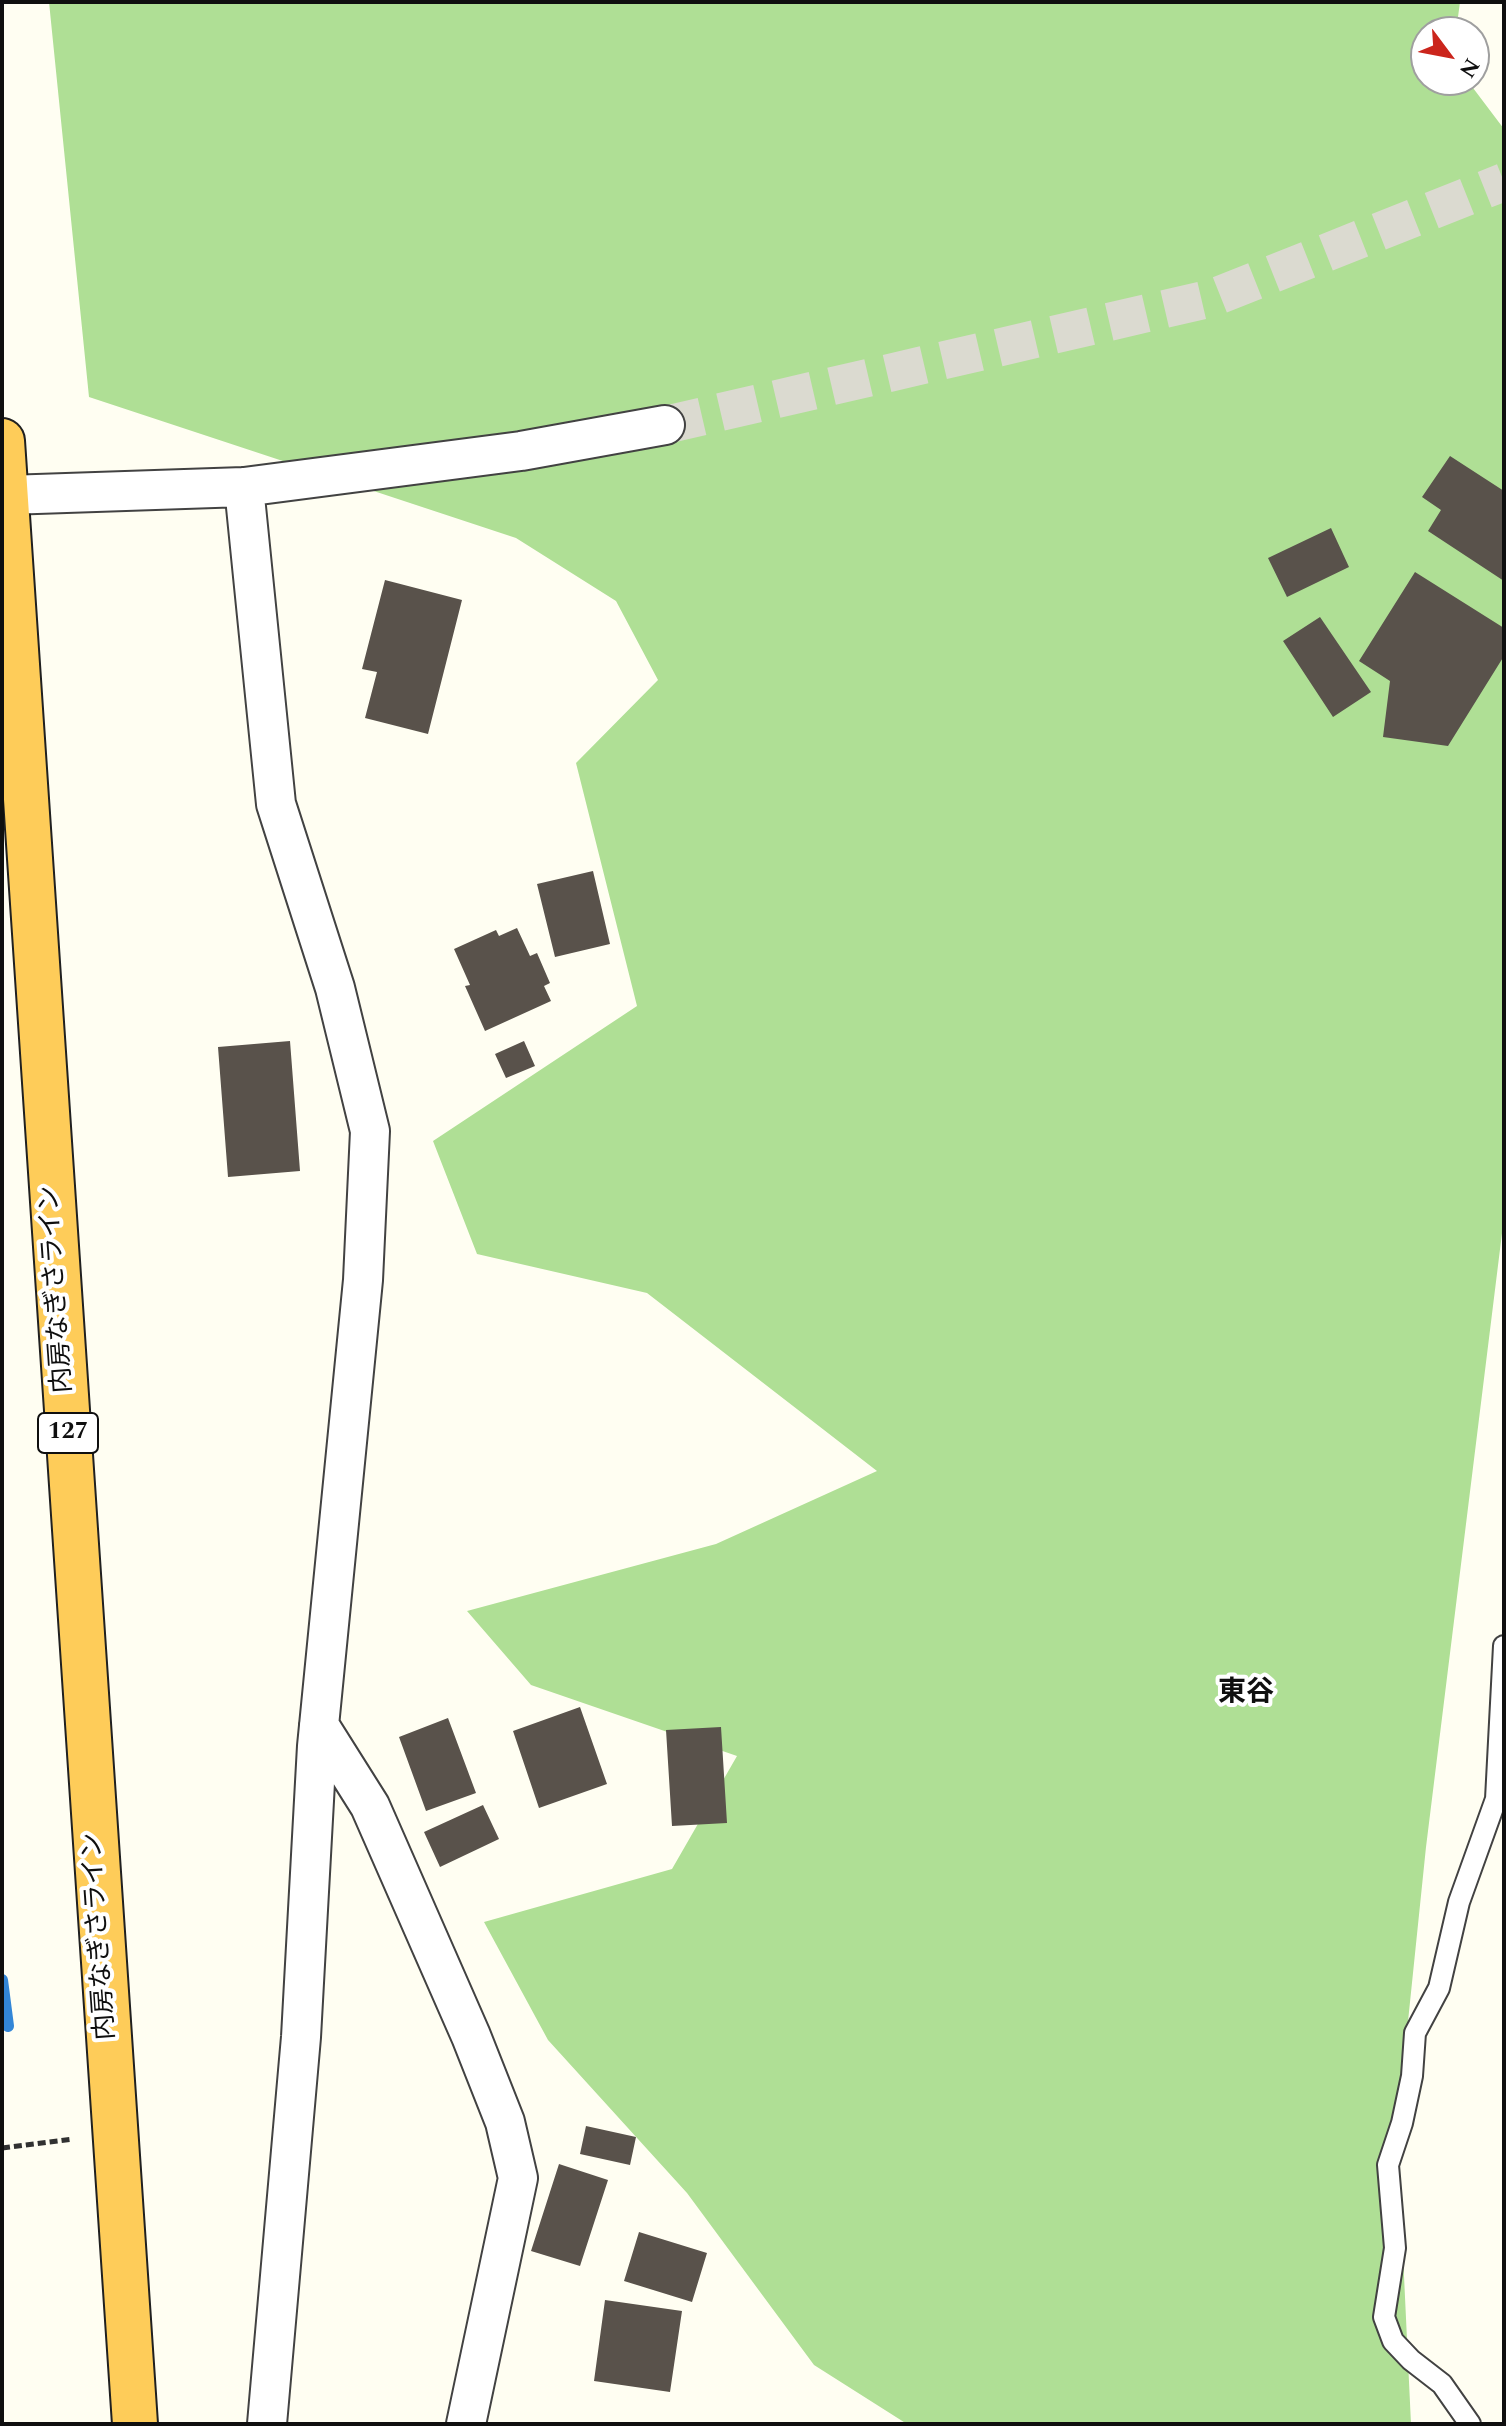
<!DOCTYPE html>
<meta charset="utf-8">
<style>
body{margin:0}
#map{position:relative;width:1506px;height:2426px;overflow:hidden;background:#fffef2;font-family:Spectral,serif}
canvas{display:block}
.frame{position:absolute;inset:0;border:4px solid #0f0f0f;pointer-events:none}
.north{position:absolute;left:1410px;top:16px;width:80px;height:80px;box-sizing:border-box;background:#fff;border:2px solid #9f9f9f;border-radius:50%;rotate:122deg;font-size:22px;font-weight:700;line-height:32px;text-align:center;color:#0f0f0f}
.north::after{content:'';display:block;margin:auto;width:28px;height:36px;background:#cb251c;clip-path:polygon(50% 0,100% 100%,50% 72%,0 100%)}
</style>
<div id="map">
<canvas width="1506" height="2426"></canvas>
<div class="frame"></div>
<div class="north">N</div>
</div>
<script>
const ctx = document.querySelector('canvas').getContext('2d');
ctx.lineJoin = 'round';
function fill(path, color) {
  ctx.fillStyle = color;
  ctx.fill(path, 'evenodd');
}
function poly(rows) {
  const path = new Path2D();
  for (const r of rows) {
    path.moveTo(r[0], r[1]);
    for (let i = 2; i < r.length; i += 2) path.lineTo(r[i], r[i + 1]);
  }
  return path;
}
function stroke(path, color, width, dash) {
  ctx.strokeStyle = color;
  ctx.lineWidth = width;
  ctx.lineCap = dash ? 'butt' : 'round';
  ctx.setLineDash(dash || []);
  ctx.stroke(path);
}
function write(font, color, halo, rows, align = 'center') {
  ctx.font = font + ' Spectral,"Noto Sans JP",serif';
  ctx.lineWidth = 8;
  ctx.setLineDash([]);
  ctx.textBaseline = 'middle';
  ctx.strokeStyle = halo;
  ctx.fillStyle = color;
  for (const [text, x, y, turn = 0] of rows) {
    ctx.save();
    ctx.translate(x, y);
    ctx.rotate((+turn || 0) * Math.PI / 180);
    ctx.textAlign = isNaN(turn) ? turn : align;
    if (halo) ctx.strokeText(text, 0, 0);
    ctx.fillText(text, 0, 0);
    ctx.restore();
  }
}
const forest = poly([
 [49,2,1460,2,1456,32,1426,32,1426,80,1467,80,1504,129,1504,1217,1426,1847,1397,2128,1411,2424,907,2424,814,2365,687,2193,548,2040,484,1922,672,1869,737,1756,531,1685,467,1611,716,1544,877,1471,647,1293,477,1254,433,1141,637,1006,576,763,658,680,616,601,516,538,89,397]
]);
const stream = poly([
 [2,1980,8,2026]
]);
const building = poly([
 [1450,456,1504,491,1504,581,1428,531,1441,510,1422,497],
 [1331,528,1349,567,1287,597,1268,558],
 [1415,572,1504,628,1504,656,1448,746,1383,737,1390,681,1359,661],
 [385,580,462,600,428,734,365,718,377,672,362,669],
 [1320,617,1371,692,1333,717,1283,641],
 [593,871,610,944,555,957,537,884],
 [517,928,530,956,537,953,550,983,544,986,551,1001,485,1031,465,986,470,985,454,949,496,930,499,936],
 [290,1041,300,1171,228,1177,218,1047],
 [524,1041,535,1066,506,1078,495,1054],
 [580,1707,607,1784,539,1808,513,1731],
 [448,1718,476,1793,426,1811,399,1737],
 [721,1727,727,1823,672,1826,666,1730],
 [483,1805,499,1839,440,1867,424,1832],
 [586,2126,636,2137,630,2165,580,2154],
 [559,2164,608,2180,580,2266,531,2251],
 [639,2232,707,2253,692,2302,624,2281],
 [605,2300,682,2311,670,2392,594,2381]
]);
const minorTunnel = poly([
 [665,425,1212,298,1504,182]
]);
const path = poly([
 [2,2148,73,2139]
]);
const service = poly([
 [1470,2424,1442,2384,1411,2360,1393,2341,1384,2317,1395,2248,1388,2165,1402,2123,1412,2076,1415,2033,1439,1988,1459,1902,1496,1799,1504,1646]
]);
const minor = poly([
 [244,487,276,804,335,988,370,1131,363,1280,317,1746,301,2037,267,2424],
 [7,495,244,487,521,451,665,425],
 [319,1725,370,1806,471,2036,505,2122,518,2178,466,2424]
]);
const trunk = poly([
 [2,441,135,2424]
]);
const shields = [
 [68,1433,60]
];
const shieldNames = [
 ["127",68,1433]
];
const streetNames = [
 ["内房なぎさライン",58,1289,-94],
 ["内房なぎさライン",101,1936,-94]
];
const neighbourhoodNames = [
 ["東谷",1246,1695]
];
fill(forest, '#afdf95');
stroke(stream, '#3386d7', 12);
fill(building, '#59524b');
stroke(minorTunnel, '#dbdad0', 38, [38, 19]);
stroke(service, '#424242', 24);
stroke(minor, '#424242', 42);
stroke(trunk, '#202020', 48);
stroke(path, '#313131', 5, [8, 4]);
stroke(service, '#fff', 20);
stroke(minor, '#fff', 38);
stroke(trunk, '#fecc59', 44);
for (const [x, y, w] of shields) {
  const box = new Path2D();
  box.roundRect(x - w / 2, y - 20, w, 40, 6);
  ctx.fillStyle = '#fff';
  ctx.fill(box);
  stroke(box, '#0f0f0f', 2);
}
write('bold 24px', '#0f0f0f', null, shieldNames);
write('26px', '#0f0f0f', '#fff', streetNames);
write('bold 28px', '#0f0f0f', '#fff', neighbourhoodNames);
</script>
